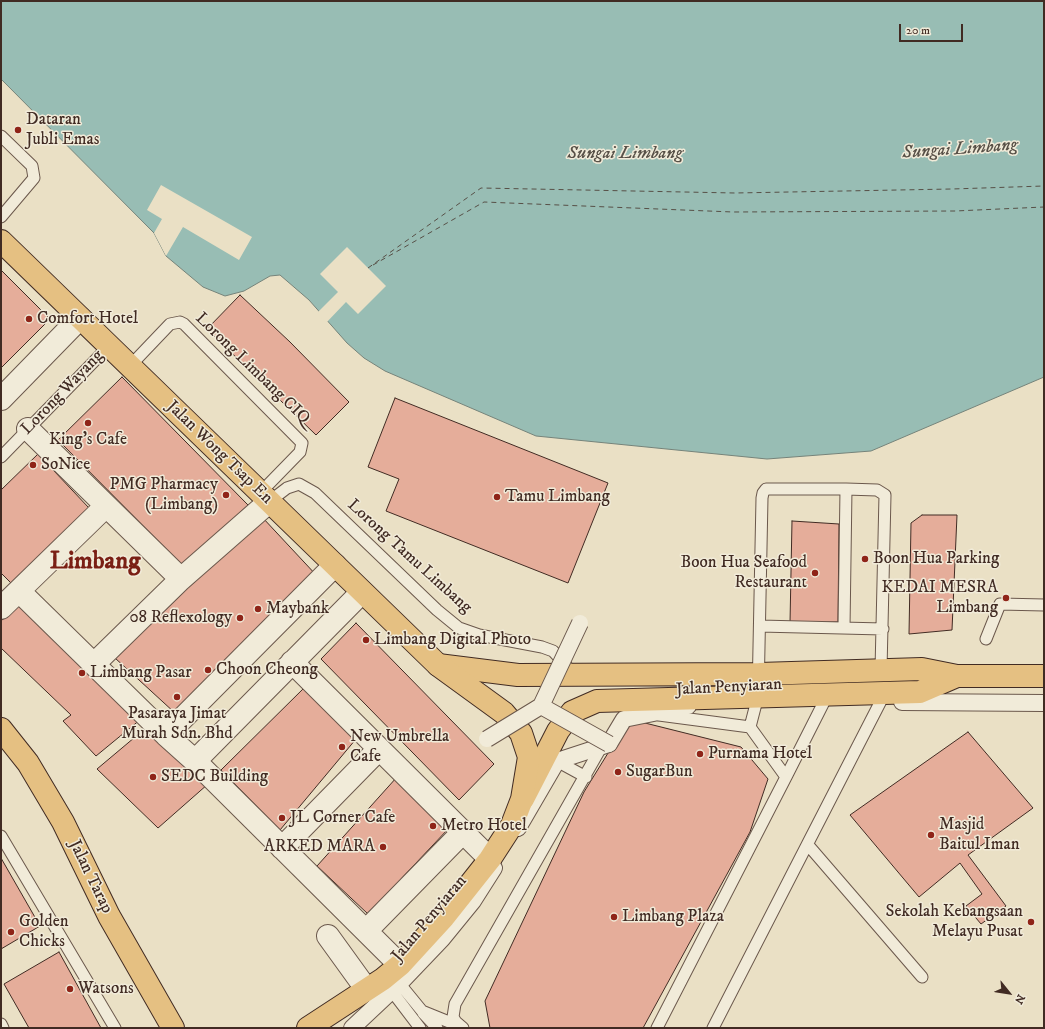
<!DOCTYPE html>
<style>
body{margin:0}
#map{position:relative;width:1045px;height:1029px;overflow:hidden;background:#eae0c5;font-family:"IM FELL DW Pica",serif}
canvas{display:block}
.frame{position:absolute;inset:0;border:2px solid #412b23;pointer-events:none}
.north{position:absolute;left:989px;top:973px;width:40px;height:40px;-webkit-text-stroke:3px #f1ebd9;paint-order:stroke;rotate:120deg;font-size:11px;font-weight:700;line-height:16px;text-align:center;color:#412b23}
.north::after{content:'';display:block;margin:auto;width:14px;height:18px;background:#412b23;clip-path:polygon(50% 0,100% 100%,50% 72%,0 100%)}
.scale{position:absolute;left:899px;top:24px;width:64px;height:18px;box-sizing:border-box;border:2px solid #412b23;border-top:0;padding-left:5px;font-size:12px;line-height:14px;white-space:nowrap;color:#412b23;-webkit-text-stroke:3px #f1ebd9;paint-order:stroke}
</style>
<div id="map">
<canvas width="1045" height="1029"></canvas>
<div class="frame"></div>
<div class="north">N</div>
<div class="scale">20 m</div>
</div>
<script>
const ctx = document.querySelector('canvas').getContext('2d');
ctx.lineJoin = 'round';
function fill(path, color) {
  ctx.fillStyle = color;
  ctx.fill(path, 'evenodd');
}
function poly(rows) {
  const path = new Path2D();
  for (const r of rows) {
    path.moveTo(r[0], r[1]);
    for (let i = 2; i < r.length; i += 2) path.lineTo(r[i], r[i + 1]);
  }
  return path;
}
function stroke(path, color, width, dash) {
  ctx.strokeStyle = color;
  ctx.lineWidth = width;
  ctx.lineCap = dash ? 'butt' : 'round';
  ctx.setLineDash(dash || []);
  ctx.stroke(path);
}
function write(font, color, halo, rows, align = 'center') {
  ctx.font = font + ' "IM FELL DW Pica",serif';
  ctx.lineWidth = 3;
  ctx.setLineDash([]);
  ctx.textBaseline = 'middle';
  ctx.strokeStyle = halo;
  ctx.fillStyle = color;
  for (const [text, x, y, turn = 0] of rows) {
    ctx.save();
    ctx.translate(x, y);
    ctx.rotate((+turn || 0) * Math.PI / 180);
    ctx.textAlign = isNaN(turn) ? turn : align;
    if (halo) ctx.strokeText(text, 0, 0);
    ctx.fillText(text, 0, 0);
    ctx.restore();
  }
}
const water = poly([
 [1,1,1044,1,1044,377,871,451,767,459,536,436,385,371,364,358,347,343,309,300,280,275,270,276,244,291,225,296,203,287,166,256,154,233,1,79,1,1]
]);
const pier = poly([
 [161,185,252,237,239,260,183,227,166,256,154,233,162,219,147,210],
 [347,247,386,286,358,314,346,302,326,323,317,313,338,292,320,274]
]);
const ferry = poly([
 [373,265,484,202,733,212,955,211,1044,207],
 [368,268,481,188,735,193,952,189,1044,186]
]);
const building = poly([
 [1,270,50,319,1,368,1,270],
 [240,295,290,342,349,402,316,435,207,329,240,295],
 [122,377,248,505,184,567,58,440,122,377],
 [395,398,608,483,568,583,386,511,399,479,368,467,395,398],
 [38,454,89,508,11,583,1,573,1,490,38,454],
 [922,515,957,515,952,630,909,634,911,523,922,515],
 [262,517,318,577,175,713,115,658,262,517],
 [792,521,839,524,838,622,790,623,792,521],
 [21,602,141,719,96,756,63,721,71,715,1,648,1,621,21,602],
 [356,623,494,764,459,800,321,659,356,623],
 [304,688,356,739,280,830,221,770,304,688],
 [629,719,741,747,768,779,750,832,643,1028,490,1028,485,1001,584,792,629,719],
 [147,727,208,784,158,828,97,769,147,727],
 [968,732,1033,808,968,855,1006,906,981,924,966,906,982,894,960,863,919,897,850,815,968,732],
 [397,777,449,828,368,914,317,866,397,777],
 [1,858,40,926,1,949,1,858],
 [59,952,101,1028,29,1028,4,984,59,952]
]);
const service = poly([
 [1,136,32,166,34,178,1,217],
 [129,367,170,324,180,322,184,324,302,443,300,452,261,492],
 [1,457,109,346],
 [270,501,287,488,299,484,315,493,437,610,459,628,479,635,542,647,553,651,566,665],
 [760,626,883,629],
 [844,628,846,489],
 [986,639,1000,604,1044,605],
 [750,727,758,696,762,498,763,493,766,489,846,489,877,490,885,495,881,670],
 [553,759,586,777],
 [786,777,828,694],
 [1,836,115,1028],
 [808,845,922,977],
 [395,978,422,1011,459,1026],
 [388,986,420,1028],
 [423,1013,437,1028],
 [1,1024,3,1028],
 [463,1028,456,1022,453,1017,455,1004,603,744],
 [657,1028,786,777,750,727,659,715],
 [713,1028,885,693]
]);
const pedestrian = poly([
 [902,702,1044,703],
 [518,828,557,761,609,744,624,719,688,706],
 [352,1028,400,983,442,939,473,901,494,868]
]);
const minor = poly([
 [1,399,80,318],
 [28,429,181,579],
 [335,565,166,735,195,761,362,592],
 [19,591,166,735],
 [1,608,106,506],
 [292,662,490,859],
 [94,664,181,579,270,501],
 [195,761,400,965],
 [282,848,379,749],
 [366,931,463,832],
 [328,936,367,990]
]);
const primary = poly([
 [438,665,518,675,759,674,922,669,957,676,1044,676],
 [523,799,558,731,572,712,597,701,920,692,957,676]
]);
const trunk = poly([
 [1,241,438,665,504,713,521,733,529,757,522,799,512,825,490,859,444,917,400,965,383,979,308,1028],
 [1,729,28,763,63,822,109,916,173,1028]
]);
const pedestrianBridge = poly([
 [541,706,580,623],
 [487,739,541,706,609,744]
]);
const markers = [
 [18,130,4,"#8f2418"],
 [29,319,4,"#8f2418"],
 [88,423,4,"#8f2418"],
 [33,465,4,"#8f2418"],
 [226,495,4,"#8f2418"],
 [497,497,4,"#8f2418"],
 [865,559,4,"#8f2418"],
 [815,573,4,"#8f2418"],
 [1006,598,4,"#8f2418"],
 [258,609,4,"#8f2418"],
 [240,618,4,"#8f2418"],
 [366,640,4,"#8f2418"],
 [208,670,4,"#8f2418"],
 [82,673,4,"#8f2418"],
 [177,697,4,"#8f2418"],
 [342,747,4,"#8f2418"],
 [700,754,4,"#8f2418"],
 [618,772,4,"#8f2418"],
 [153,777,4,"#8f2418"],
 [282,818,4,"#8f2418"],
 [433,826,4,"#8f2418"],
 [931,835,4,"#8f2418"],
 [383,847,4,"#8f2418"],
 [614,917,4,"#8f2418"],
 [1031,922,4,"#8f2418"],
 [11,932,4,"#8f2418"],
 [70,989,4,"#8f2418"]
];
const poiNames = [
 ["Dataran",26,120],
 ["Jubli Emas",26,140],
 ["Comfort Hotel",37,319],
 ["King's Cafe",88,440,"center"],
 ["SoNice",41,465],
 ["PMG Pharmacy",218,485,"right"],
 ["(Limbang)",218,505,"right"],
 ["Tamu Limbang",505,497],
 ["Boon Hua Parking",873,559],
 ["Boon Hua Seafood",807,563,"right"],
 ["Restaurant",807,583,"right"],
 ["KEDAI MESRA",998,588,"right"],
 ["Limbang",998,608,"right"],
 ["Maybank",266,609],
 ["08 Reflexology",232,618,"right"],
 ["Limbang Digital Photo",374,640],
 ["Choon Cheong",216,670],
 ["Limbang Pasar",90,673],
 ["Pasaraya Jimat",177,714,"center"],
 ["Murah Sdn. Bhd",177,734,"center"],
 ["New Umbrella",350,737],
 ["Cafe",350,757],
 ["Purnama Hotel",708,754],
 ["SugarBun",626,772],
 ["SEDC Building",161,777],
 ["JL Corner Cafe",290,818],
 ["Masjid",939,825],
 ["Baitul Iman",939,845],
 ["Metro Hotel",441,826],
 ["ARKED MARA",375,847,"right"],
 ["Sekolah Kebangsaan",1023,912,"right"],
 ["Melayu Pusat",1023,932,"right"],
 ["Limbang Plaza",622,917],
 ["Golden",19,922],
 ["Chicks",19,942],
 ["Watsons",78,989]
];
const streetNames = [
 ["Lorong Limbang CIQ",252,369,44],
 ["Lorong Wayang",63,393,-46],
 ["Jalan Wong Tsap En",219,453,44],
 ["Lorong Tamu Limbang",409,557,42],
 ["Jalan Penyiaran",729,688,-3],
 ["Jalan Tarap",90,877,64],
 ["Jalan Penyiaran",430,919,-50]
];
const waterNames = [
 ["Sungai Limbang",960,150,-4],
 ["Sungai Limbang",625,154]
];
const townNames = [
 ["Limbang",95,563]
];
fill(water, '#98bdb4');
stroke(water, '#75837a', 1);
fill(pier, '#eae0c5');
stroke(ferry, '#575047', 1, [5, 4]);
fill(building, '#e5ad9a');
stroke(building, '#412b23', 1);
stroke(service, '#6b584c', 13);
stroke(pedestrian, '#6b584c', 18);
stroke(minor, '#6b584c', 24);
stroke(primary, '#412b23', 24);
stroke(trunk, '#412b23', 24);
stroke(service, '#f1ebd9', 11);
stroke(pedestrian, '#f1ebd9', 16);
stroke(minor, '#f1ebd9', 22);
stroke(primary, '#e5c082', 22);
stroke(trunk, '#e5c082', 22);
stroke(pedestrianBridge, '#6b584c', 18, []);
stroke(pedestrianBridge, '#f1ebd9', 16);
for (const [x, y, r, color] of markers) {
  const dot = new Path2D();
  dot.arc(x, y, r, 0, 2 * Math.PI);
  ctx.fillStyle = color;
  ctx.fill(dot);
  stroke(dot, '#f1ebd9', 1.5);
}
write('17px', '#412b23', '#f1ebd9', poiNames, 'left');
write('17px', '#412b23', '#f1ebd9', streetNames);
write('italic 18px', '#575047', '#f1ebd9', waterNames);
write('bold 25px', '#7a1f14', '#f1ebd9', townNames);
</script>
